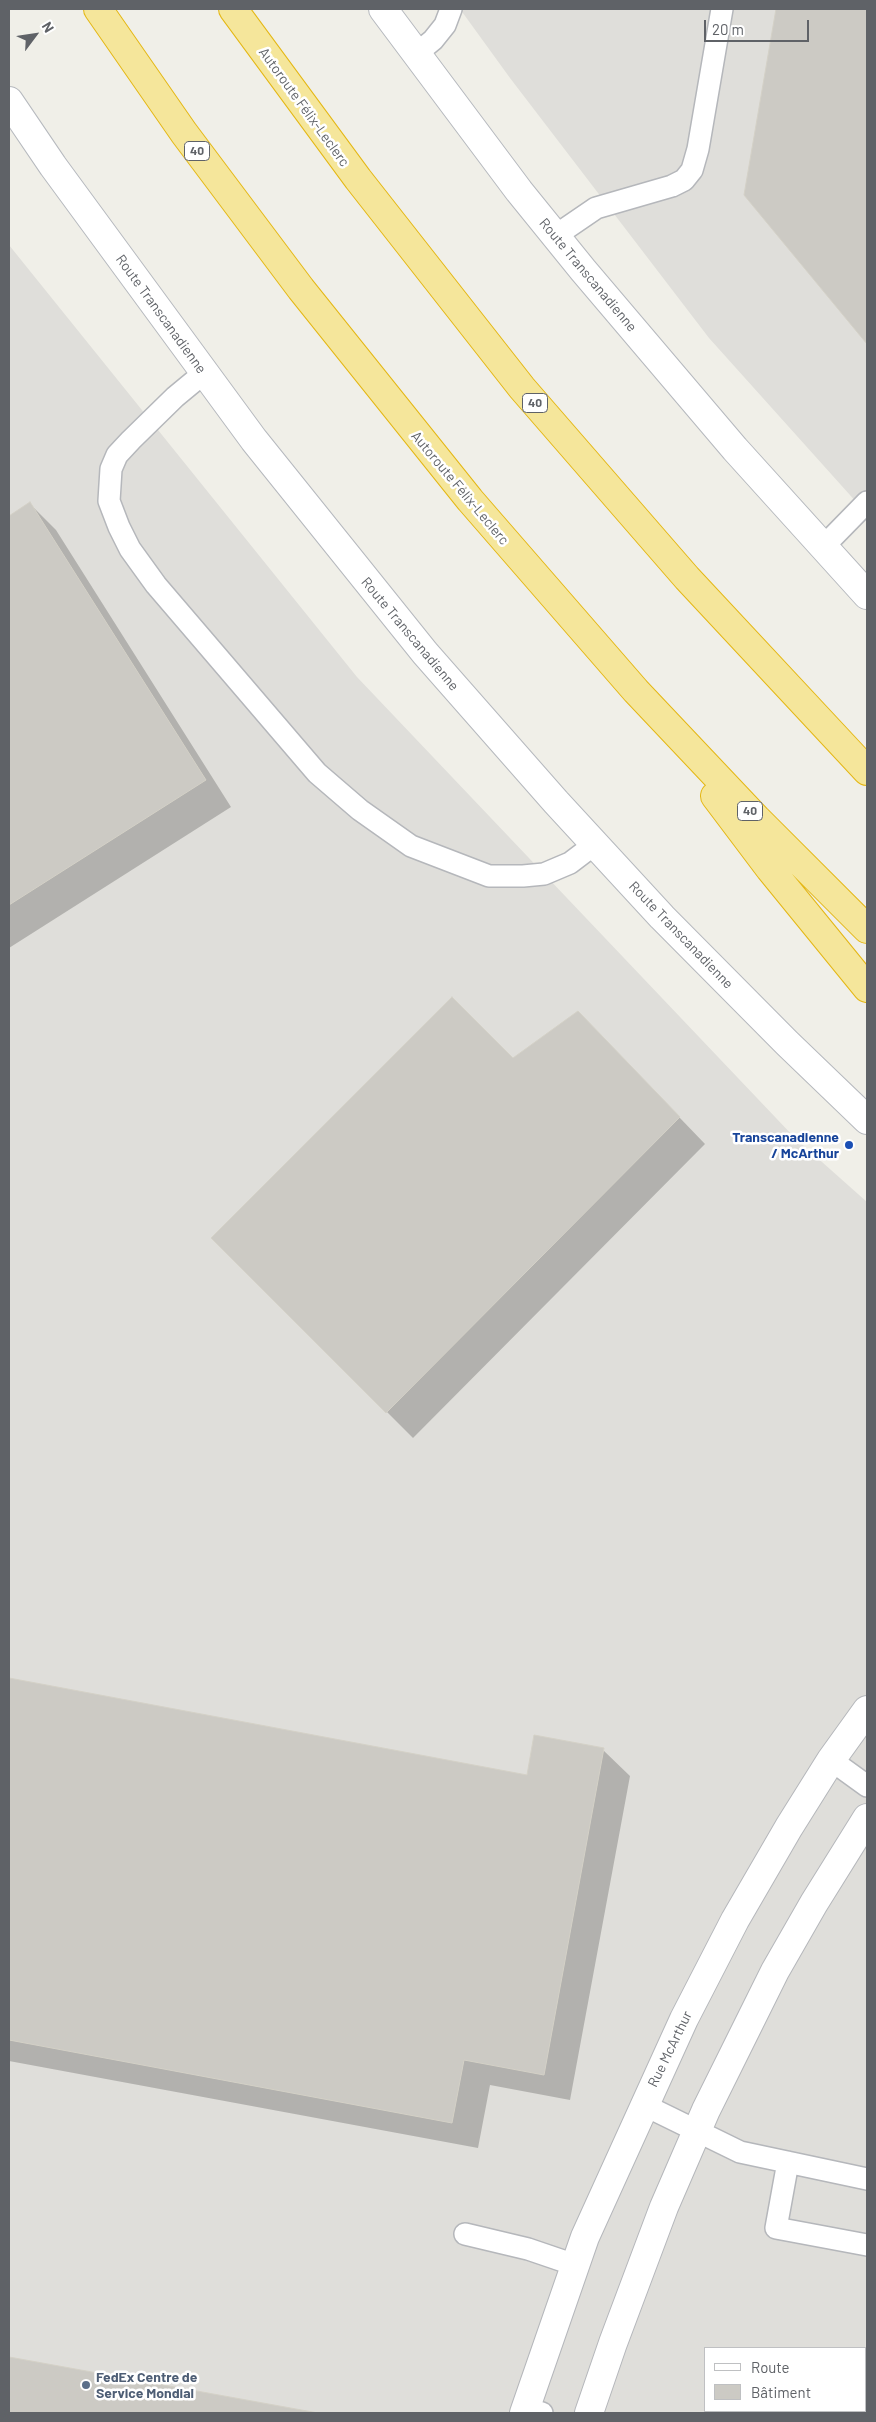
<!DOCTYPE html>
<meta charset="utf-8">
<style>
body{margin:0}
#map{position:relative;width:876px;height:2422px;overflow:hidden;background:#f0efe8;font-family:Barlow,sans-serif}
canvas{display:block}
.frame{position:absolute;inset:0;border:10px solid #5f6267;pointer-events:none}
.legend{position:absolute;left:704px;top:2347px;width:162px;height:65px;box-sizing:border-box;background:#fff;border:1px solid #bfc0c2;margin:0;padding:6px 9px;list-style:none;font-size:15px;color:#5f6267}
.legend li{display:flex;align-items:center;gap:10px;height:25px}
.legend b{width:25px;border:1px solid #bfc0c2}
.north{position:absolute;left:10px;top:10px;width:50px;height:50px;-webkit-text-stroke:4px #fff;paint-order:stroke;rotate:59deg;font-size:14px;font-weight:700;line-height:20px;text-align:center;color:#5f6267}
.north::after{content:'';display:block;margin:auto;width:18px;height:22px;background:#5f6267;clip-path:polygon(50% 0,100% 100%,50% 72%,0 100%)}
.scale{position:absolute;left:704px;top:20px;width:105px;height:22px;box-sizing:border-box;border:2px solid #5f6267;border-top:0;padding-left:6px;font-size:15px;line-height:18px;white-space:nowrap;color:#5f6267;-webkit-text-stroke:4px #fff;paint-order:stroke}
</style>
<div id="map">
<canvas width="876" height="2422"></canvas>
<div class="frame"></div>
<ul class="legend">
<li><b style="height:6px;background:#fff"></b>Route</li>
<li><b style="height:14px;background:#cccac4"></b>Bâtiment</li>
</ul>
<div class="north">N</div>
<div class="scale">20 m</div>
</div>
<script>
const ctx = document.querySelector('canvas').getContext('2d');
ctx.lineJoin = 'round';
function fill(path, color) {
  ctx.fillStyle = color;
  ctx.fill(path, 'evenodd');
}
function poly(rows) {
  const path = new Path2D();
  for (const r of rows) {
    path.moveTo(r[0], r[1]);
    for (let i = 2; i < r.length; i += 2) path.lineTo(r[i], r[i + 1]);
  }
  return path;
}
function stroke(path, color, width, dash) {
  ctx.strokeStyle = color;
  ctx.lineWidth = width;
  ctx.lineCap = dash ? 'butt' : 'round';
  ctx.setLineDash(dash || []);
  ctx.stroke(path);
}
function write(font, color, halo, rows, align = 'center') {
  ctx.font = font + ' Barlow,sans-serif';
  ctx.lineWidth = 5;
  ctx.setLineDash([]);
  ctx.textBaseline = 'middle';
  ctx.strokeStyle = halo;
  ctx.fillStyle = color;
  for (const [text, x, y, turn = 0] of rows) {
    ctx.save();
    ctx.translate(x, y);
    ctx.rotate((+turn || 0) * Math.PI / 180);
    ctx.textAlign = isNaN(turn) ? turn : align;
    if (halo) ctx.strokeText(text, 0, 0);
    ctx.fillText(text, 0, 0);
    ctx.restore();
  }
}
const industrial = poly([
 [460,9,867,9,867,514,709,338,510,78],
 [9,245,357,677,795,1138,867,1202,867,2413,9,2413],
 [705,2348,865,2348,865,2411,705,2411]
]);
const shadow = poly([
 [777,9,867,9,867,342,746,195],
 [30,504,56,530,231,807,9,948,9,517],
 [604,1039,705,1144,413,1438,213,1238],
 [9,1679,528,1776,603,1750,630,1776,570,2100,490,2085,478,2148,9,2061],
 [9,2358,311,2413,9,2413]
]);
const building = poly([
 [776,9,867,9,867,344,744,195,776,9],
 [30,502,206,780,9,905,9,516,30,502],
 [452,997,513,1058,578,1011,680,1117,386,1413,211,1238,452,997],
 [9,1678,527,1775,534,1735,604,1748,544,2075,464,2060,452,2123,9,2040,9,1678],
 [9,2357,318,2413,9,2413,9,2357]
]);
const service = poly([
 [416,54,433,40,445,25,451,9],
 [555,236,596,208,672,186,684,180,692,170,698,149,722,9],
 [204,373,175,397,131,440,117,455,111,469,109,501,119,527,130,549,156,585,317,773,360,810,411,846,489,876,523,876,544,874,570,863,595,844],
 [822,548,867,502],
 [831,1760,867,1786],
 [644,2105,740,2152,867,2179],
 [788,2162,776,2228,867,2245],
 [465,2234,528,2249,575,2265],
 [525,2408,542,2413]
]);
const tertiary = poly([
 [524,2413,585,2237,684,2019,735,1920,789,1827,831,1760,867,1710],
 [589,2413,613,2343,664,2207,706,2110,775,1971,814,1903,867,1818]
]);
const secondary = poly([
 [383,9,519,191,583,270,735,449,867,595],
 [9,101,53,166,254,440,425,653,556,802,662,917,787,1043,867,1120]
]);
const motorway = poly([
 [98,9,184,133,301,289,470,500,636,691,757,819,867,929],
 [233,9,358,179,522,388,687,578,867,771],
 [715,796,770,869,867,988]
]);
const markers = [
 [849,1145,5,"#1a4fb4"],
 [86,2385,5,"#5c6f8a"]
];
const shields = [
 [197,151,25],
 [535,403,25],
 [750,811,25]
];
const shieldNames = [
 ["40",197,151],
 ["40",535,403],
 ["40",750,811]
];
const streetNames = [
 ["Autoroute Félix-Leclerc",304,107,54],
 ["Route Transcanadienne",588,275,50],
 ["Route Transcanadienne",161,314,54],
 ["Autoroute Félix-Leclerc",460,488,50],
 ["Route Transcanadienne",410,634,50],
 ["Route Transcanadienne",681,935,46],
 ["Rue McArthur",670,2049,-64]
];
const transitNames = [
 ["Transcanadienne",839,1137],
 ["/ McArthur",839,1153]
];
const serviceNames = [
 ["FedEx Centre de",96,2377],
 ["Service Mondial",96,2393]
];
fill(industrial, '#dfdeda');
fill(shadow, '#0003');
fill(building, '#cccac4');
stroke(building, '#d4d1c7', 1);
stroke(service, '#b5b7bb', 24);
stroke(tertiary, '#b5b7bb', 30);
stroke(secondary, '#b6b9be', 30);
stroke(motorway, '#e4b714', 30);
stroke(service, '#fff', 21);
stroke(tertiary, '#fff', 28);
stroke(secondary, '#fff', 28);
stroke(motorway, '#f5e69b', 28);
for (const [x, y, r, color] of markers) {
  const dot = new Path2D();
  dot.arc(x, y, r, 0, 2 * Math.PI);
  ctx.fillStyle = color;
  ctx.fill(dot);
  stroke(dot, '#fff', 2);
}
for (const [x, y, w] of shields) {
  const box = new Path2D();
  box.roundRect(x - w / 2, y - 9.5, w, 19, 4);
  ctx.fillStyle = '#fff';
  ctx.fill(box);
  stroke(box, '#5f6267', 1);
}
write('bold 12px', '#5f6267', null, shieldNames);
write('14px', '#5f6267', '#fff', streetNames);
write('bold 14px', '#164399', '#fff', transitNames, 'right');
write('bold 14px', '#4e5e75', '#fff', serviceNames, 'left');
</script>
